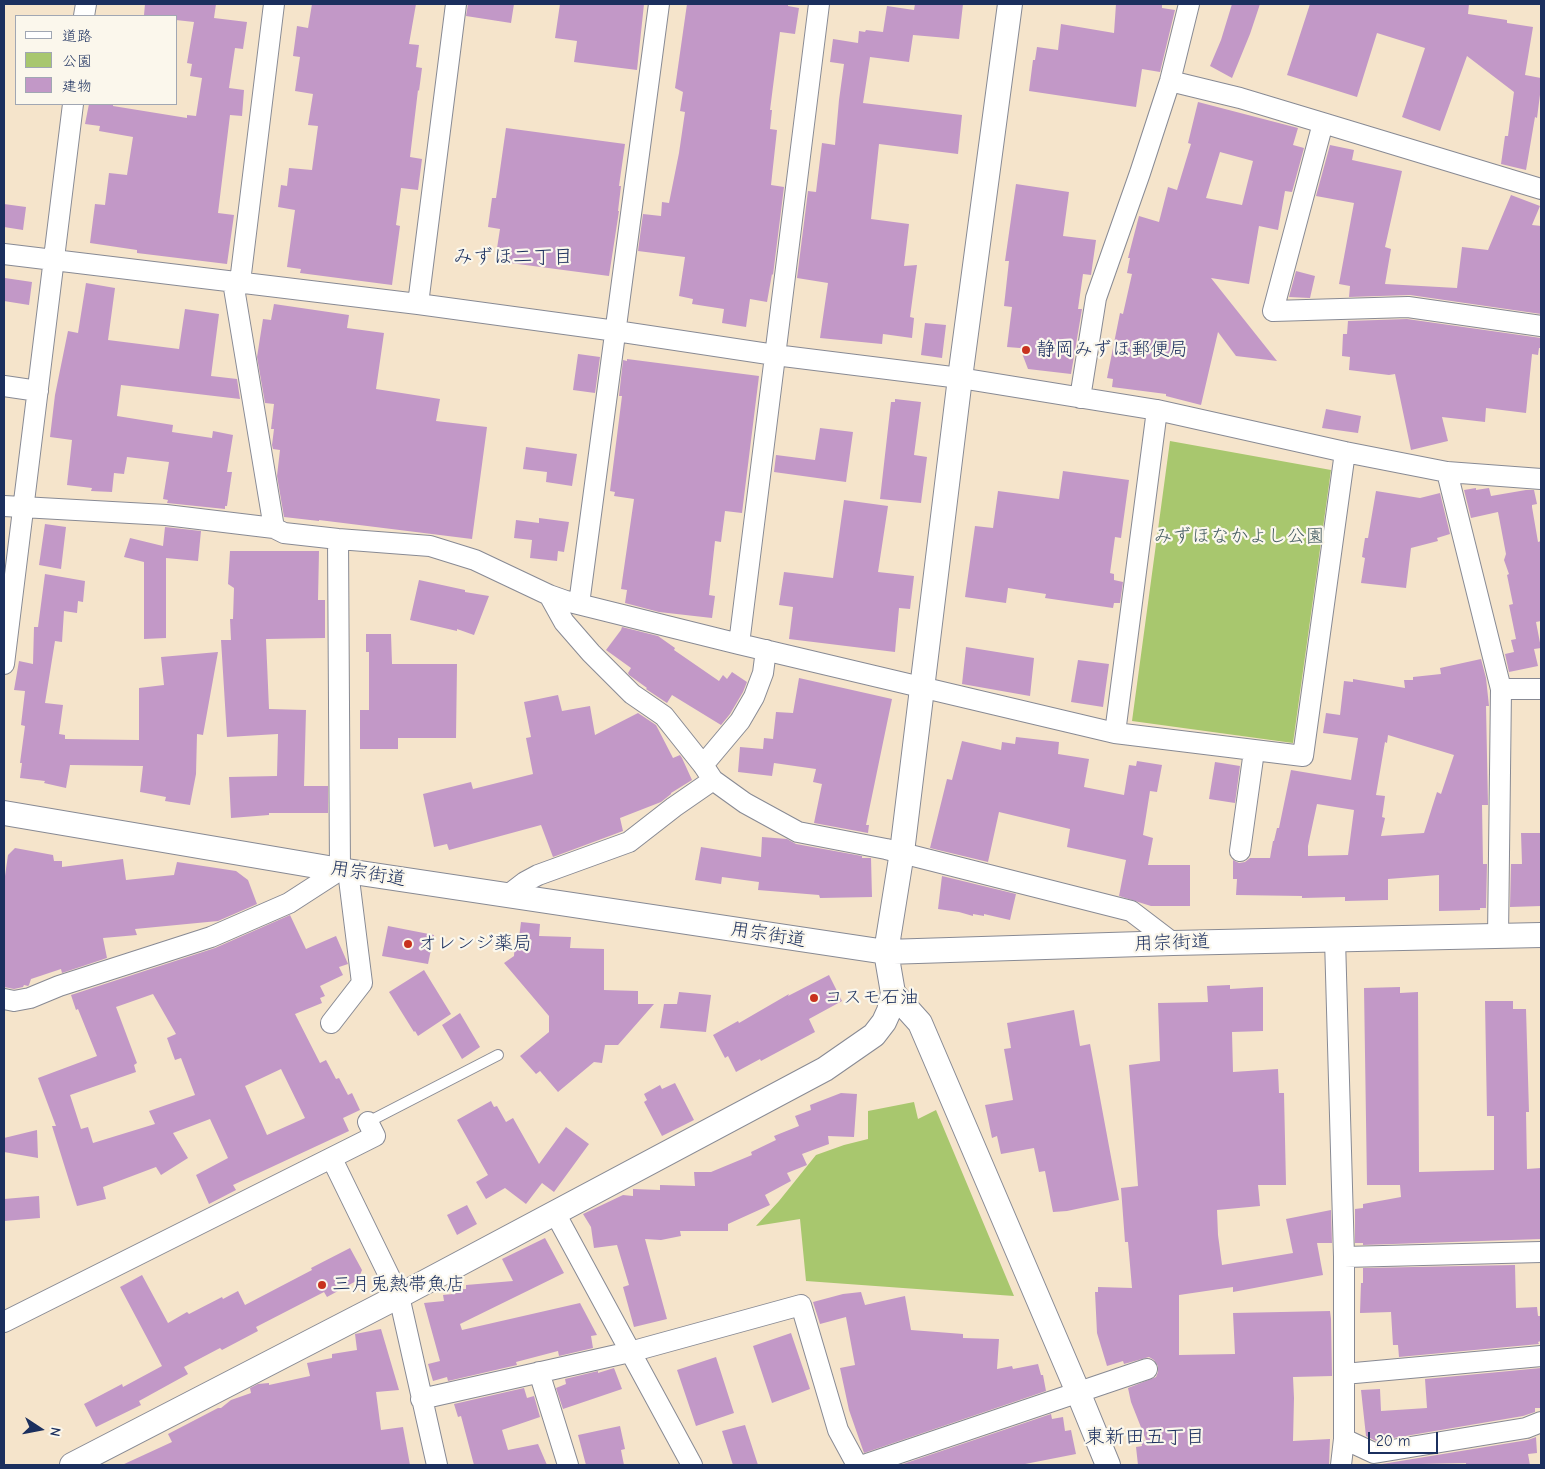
<!DOCTYPE html>
<meta charset="utf-8">
<style>
body{margin:0}
#map{position:relative;width:1545px;height:1469px;overflow:hidden;background:#f5e4cb;font-family:"Comic Neue","Klee One",sans-serif}
canvas{display:block}
.frame{position:absolute;inset:0;border:5px solid #1b2f5e;pointer-events:none}
.legend{position:absolute;left:15px;top:15px;width:162px;height:90px;box-sizing:border-box;background:#fbf7ec;border:1px solid #a1a7b3;margin:0;padding:6px 9px;list-style:none;font-size:15px;color:#1b2f5e}
.legend li{display:flex;align-items:center;gap:10px;height:25px}
.legend b{width:25px;border:1px solid #a1a7b3}
.north{position:absolute;left:15px;top:1404px;width:50px;height:50px;-webkit-text-stroke:4px #fbf7ec;paint-order:stroke;rotate:101deg;font-size:14px;font-weight:700;line-height:20px;text-align:center;color:#1b2f5e}
.north::after{content:'';display:block;margin:auto;width:18px;height:22px;background:#1b2f5e;clip-path:polygon(50% 0,100% 100%,50% 72%,0 100%)}
.scale{position:absolute;left:1368px;top:1432px;width:70px;height:22px;box-sizing:border-box;border:2px solid #1b2f5e;border-top:0;padding-left:6px;font-size:15px;line-height:18px;white-space:nowrap;color:#1b2f5e;-webkit-text-stroke:4px #fbf7ec;paint-order:stroke}
</style>
<div id="map">
<canvas width="1545" height="1469"></canvas>
<div class="frame"></div>
<ul class="legend">
<li><b style="height:6px;background:#fff"></b>道路</li>
<li><b style="height:14px;background:#a8c76e"></b>公園</li>
<li><b style="height:14px;background:#c298c7"></b>建物</li>
</ul>
<div class="north">N</div>
<div class="scale">20 m</div>
</div>
<script>
const ctx = document.querySelector('canvas').getContext('2d');
ctx.lineJoin = 'round';
function fill(path, color) {
  ctx.fillStyle = color;
  ctx.fill(path, 'evenodd');
}
function poly(rows) {
  const path = new Path2D();
  for (const r of rows) {
    path.moveTo(r[0], r[1]);
    for (let i = 2; i < r.length; i += 2) path.lineTo(r[i], r[i + 1]);
  }
  return path;
}
function stroke(path, color, width, dash) {
  ctx.strokeStyle = color;
  ctx.lineWidth = width;
  ctx.lineCap = dash ? 'butt' : 'round';
  ctx.setLineDash(dash || []);
  ctx.stroke(path);
}
function write(font, color, halo, rows, align = 'center') {
  ctx.font = font + ' "Comic Neue","Klee One",sans-serif';
  ctx.lineWidth = 4.5;
  ctx.setLineDash([]);
  ctx.textBaseline = 'middle';
  ctx.strokeStyle = halo;
  ctx.fillStyle = color;
  for (const [text, x, y, turn = 0] of rows) {
    ctx.save();
    ctx.translate(x, y);
    ctx.rotate((+turn || 0) * Math.PI / 180);
    ctx.textAlign = isNaN(turn) ? turn : align;
    if (halo) ctx.strokeText(text, 0, 0);
    ctx.fillText(text, 0, 0);
    ctx.restore();
  }
}
const green = poly([
 [1170,441,1331,470,1293,743,1132,721],
 [914,1102,918,1119,936,1110,1014,1296,806,1281,800,1219,756,1226,779,1201,816,1155,844,1145,868,1139,868,1111]
]);
const building = poly([
 [145,4,216,4,214,18,247,22,243,49,235,48,229,88,244,90,242,116,230,115,218,213,234,215,227,264,137,253,137,250,90,243,95,204,105,205,109,173,127,175,133,137,99,131,100,126,85,124,89,104,113,104,113,106,187,118,187,115,196,116,202,78,190,76,192,64,187,63,194,22,176,20,176,16,144,15],
 [312,4,416,4,409,44,419,45,416,67,422,68,419,91,418,90,410,157,422,159,418,190,401,188,396,225,400,226,392,285,300,273,301,269,287,267,295,210,278,207,281,185,287,186,289,168,312,170,318,126,308,125,313,94,295,91,300,57,293,56,297,26,308,28],
 [468,4,514,4,511,23,466,16],
 [560,4,644,4,637,70,574,62,577,41,555,38],
 [687,4,788,4,788,6,799,8,795,34,780,32,770,110,772,110,770,129,777,130,771,185,784,187,773,275,772,274,767,302,750,299,746,327,722,323,724,309,692,304,693,299,679,296,685,257,638,251,643,214,661,216,662,202,669,203,679,153,685,112,680,111,683,92,675,88],
 [915,4,963,4,959,39,913,35,909,62,870,57,863,103,962,115,958,154,879,144,871,219,909,224,904,266,917,265,910,317,914,318,912,338,883,334,882,344,820,338,828,283,797,278,808,191,816,192,822,143,835,145,839,100,844,64,830,62,833,39,858,43,859,31,865,32,866,30,883,32,887,6,914,10],
 [1116,4,1162,4,1162,8,1175,10,1160,72,1142,69,1136,107,1029,91,1033,60,1035,60,1037,47,1058,50,1061,24,1114,33],
 [1232,4,1260,4,1250,34,1232,78,1210,66,1221,40],
 [1310,4,1469,4,1468,14,1507,20,1507,23,1533,27,1525,75,1541,78,1541,87,1537,118,1535,117,1526,170,1501,164,1505,136,1508,136,1514,92,1467,56,1440,131,1402,117,1425,48,1377,33,1357,97,1287,75],
 [1198,102,1298,128,1293,145,1304,148,1292,192,1285,191,1278,230,1259,226,1249,284,1211,278,1277,361,1236,356,1218,332,1201,405,1166,396,1166,394,1112,387,1113,379,1107,378,1120,313,1123,314,1132,274,1127,273,1130,258,1128,258,1139,216,1159,222,1168,187,1177,190,1191,144,1188,143],
 [1220,152,1253,161,1242,205,1206,198],
 [506,128,625,144,619,186,621,186,618,211,619,211,609,276,495,261,500,229,488,227,492,198,496,198],
 [1330,145,1354,150,1352,160,1402,171,1385,247,1391,249,1385,284,1457,288,1462,247,1488,250,1511,195,1540,206,1532,225,1541,226,1541,314,1410,295,1349,297,1350,286,1339,284,1354,203,1316,196],
 [1016,184,1069,192,1063,236,1096,240,1091,275,1083,274,1078,309,1082,309,1071,374,1028,369,1020,348,1007,347,1012,307,1004,306,1009,261,1005,261],
 [4,204,26,207,23,230,4,227],
 [1296,271,1315,276,1310,298,1289,297],
 [5,278,32,282,29,305,4,301],
 [86,283,115,288,108,340,179,349,185,309,219,314,211,376,237,379,240,399,121,385,117,416,173,425,172,432,212,438,213,431,233,435,227,472,232,472,227,506,225,506,225,509,167,503,168,500,163,499,169,462,127,457,124,474,114,473,112,492,91,491,92,488,67,485,72,440,50,437,55,395,68,331,78,333],
 [274,304,349,315,347,328,384,333,376,389,440,399,436,421,487,427,472,539,319,520,319,521,284,517,277,476,280,450,273,449,272,445,274,429,271,429,274,404,265,403,257,357,263,319,271,320],
 [1407,319,1541,338,1541,348,1539,348,1538,355,1532,354,1526,413,1486,408,1485,422,1442,417,1448,441,1411,450,1395,374,1389,375,1349,370,1350,357,1342,356,1343,334,1347,334,1348,321],
 [925,323,946,325,942,358,921,355],
 [578,354,600,357,595,393,573,390],
 [627,359,759,376,742,513,725,511,721,542,715,541,709,595,715,596,712,618,659,612,625,603,627,590,621,589,634,499,614,496,615,492,610,491,622,396,619,396,623,360,627,361],
 [895,399,921,402,914,455,927,457,921,503,880,499,891,402,895,402],
 [1326,409,1361,416,1358,433,1322,428],
 [820,428,853,432,846,482,774,472,776,455,815,460],
 [526,447,577,454,572,486,546,482,547,472,523,469],
 [1063,471,1129,480,1121,538,1115,537,1110,573,1114,574,1114,580,1123,582,1120,603,1114,603,1113,608,1045,598,1046,594,1008,588,1006,603,965,597,975,526,993,528,998,491,1059,499],
 [1476,488,1476,490,1489,488,1491,496,1526,490,1534,490,1537,504,1532,505,1532,507,1538,542,1541,541,1541,621,1536,622,1541,648,1534,649,1538,666,1509,672,1505,654,1514,652,1511,640,1516,639,1509,605,1513,604,1507,575,1509,574,1504,560,1506,554,1498,512,1471,518,1464,490],
 [1376,491,1420,498,1440,493,1450,534,1437,538,1438,541,1411,548,1406,588,1361,583,1365,558,1362,557,1365,538,1368,538],
 [844,500,888,506,878,572,914,576,910,609,899,608,895,652,789,639,793,607,779,605,784,572,833,578],
 [539,518,569,522,564,552,558,551,557,561,530,558,532,540,514,538,516,520,539,523],
 [45,524,66,527,61,569,39,565],
 [165,527,201,531,198,561,166,558,166,638,144,639,144,562,124,557,130,538,163,546],
 [230,551,319,551,318,600,325,600,325,638,266,639,269,709,306,710,304,786,328,786,328,813,269,813,269,815,231,818,229,777,277,776,278,734,227,737,221,640,231,640,230,619,233,619,234,588,228,584],
 [45,574,85,581,83,602,78,601,77,613,64,611,62,642,55,641,45,703,63,705,59,734,65,735,65,739,139,740,139,688,164,685,161,657,218,652,203,735,197,734,196,774,190,805,165,801,166,797,140,792,143,766,70,765,66,788,44,783,45,781,20,778,22,763,20,763,25,726,21,725,25,691,14,690,19,661,33,664,34,627,38,627],
 [419,580,465,590,465,592,489,596,474,635,457,629,457,631,410,620],
 [622,627,658,636,675,648,674,650,719,681,723,675,727,679,732,672,747,682,743,692,730,714,721,725,672,695,667,703,646,689,647,688,629,675,628,673,631,668,606,650,621,630],
 [366,634,391,634,392,664,457,664,456,738,398,738,398,749,360,749,360,710,369,710,369,652,366,652],
 [966,647,1034,658,1030,696,962,684],
 [1481,659,1486,678,1489,706,1486,706,1488,805,1482,805,1483,864,1487,864,1486,908,1480,908,1480,910,1439,911,1439,875,1388,879,1388,900,1345,901,1345,897,1302,898,1302,896,1236,895,1237,879,1233,879,1233,860,1239,863,1245,862,1250,858,1270,858,1273,841,1274,841,1277,828,1279,828,1291,770,1351,780,1358,738,1323,733,1326,713,1340,715,1344,681,1353,682,1353,679,1405,688,1404,680,1413,680,1413,677,1441,674,1440,668],
 [1388,735,1454,755,1441,794,1437,792,1424,833,1381,836,1385,818,1382,817,1385,796,1376,795,1385,742,1387,743],
 [1317,804,1354,810,1348,855,1308,856,1308,846],
 [1078,660,1109,664,1103,707,1071,702],
 [799,678,892,699,866,825,869,825,868,833,814,823,822,784,813,782,816,769,774,763,772,776,738,772,740,747,763,749,764,738,773,739,776,712,793,713],
 [558,695,562,711,590,706,595,735,638,713,656,725,673,758,680,755,682,758,692,780,671,793,671,794,661,802,620,818,623,831,553,857,541,825,449,850,447,844,434,847,423,794,471,782,473,789,533,774,526,738,531,737,524,702],
 [1016,737,1059,742,1058,754,1089,759,1084,787,1124,795,1129,765,1136,766,1137,761,1162,765,1157,792,1150,791,1143,835,1153,838,1148,865,1190,865,1190,906,1151,906,1119,896,1126,860,1067,847,1070,829,999,812,988,862,930,848,947,779,952,780,962,741,1001,750,1002,742,1015,744],
 [1215,762,1240,766,1235,803,1209,799],
 [1521,833,1541,833,1541,906,1510,907,1511,864,1522,864],
 [762,837,787,839,796,844,862,856,862,858,871,858,872,897,820,898,819,895,758,890,759,882,722,877,721,884,695,880,701,847,761,857],
 [15,848,53,855,54,861,62,861,62,867,123,859,126,880,174,875,177,862,236,871,248,880,257,904,218,921,135,929,137,935,103,938,107,958,62,973,61,969,31,979,29,985,28,986,24,985,23,987,14,989,4,987,4,883,8,855],
 [942,876,1016,894,1010,920,984,914,984,916,973,914,973,916,959,912,938,909],
 [290,915,306,949,336,936,348,964,339,967,343,975,320,986,325,996,320,998,322,1003,295,1014,320,1063,326,1060,336,1079,339,1078,348,1095,352,1093,360,1110,343,1118,349,1131,233,1185,236,1190,209,1204,196,1175,228,1158,210,1119,173,1133,188,1158,161,1175,156,1167,103,1187,106,1199,77,1206,52,1126,56,1126,38,1078,97,1056,78,1009,76,1010,71,995,215,948],
 [153,994,176,1034,167,1038,175,1060,181,1058,195,1095,149,1111,155,1124,93,1143,88,1127,81,1129,70,1095,136,1072,134,1065,137,1063,116,1007],
 [281,1069,305,1118,267,1135,245,1086],
 [521,922,540,924,539,936,571,937,570,948,604,949,604,990,638,991,638,1004,654,1004,618,1045,605,1045,602,1063,594,1062,558,1092,540,1071,536,1074,520,1056,549,1032,549,1016,504,963,514,956,515,938,519,938],
 [388,926,434,935,428,964,382,956],
 [424,970,451,1014,418,1036,415,1031,414,1032,389,992],
 [829,975,842,1001,809,1019,815,1032,761,1061,760,1059,736,1072,728,1056,725,1058,713,1035,738,1021,739,1023,789,994,788,996],
 [1230,985,1230,989,1263,987,1263,1031,1232,1032,1233,1072,1278,1069,1279,1093,1284,1093,1286,1185,1258,1185,1260,1206,1217,1210,1218,1235,1222,1265,1293,1253,1286,1219,1331,1210,1332,1243,1317,1243,1323,1275,1233,1292,1233,1287,1179,1295,1179,1355,1235,1354,1233,1313,1330,1311,1331,1319,1332,1376,1293,1377,1294,1398,1293,1441,1330,1439,1329,1465,1138,1465,1136,1447,1142,1446,1141,1441,1146,1440,1131,1402,1128,1388,1156,1377,1158,1372,1158,1366,1154,1360,1149,1357,1124,1364,1123,1361,1107,1366,1097,1333,1095,1292,1098,1292,1098,1287,1132,1288,1128,1242,1125,1242,1121,1188,1138,1186,1129,1065,1160,1061,1158,1003,1208,1002,1207,986],
 [1400,987,1400,993,1418,992,1419,1172,1494,1170,1494,1116,1487,1116,1485,1001,1513,1001,1513,1009,1526,1009,1529,1112,1526,1112,1527,1169,1541,1168,1541,1239,1363,1245,1363,1243,1355,1243,1355,1209,1363,1208,1363,1204,1401,1197,1400,1185,1367,1185,1364,988],
 [679,992,711,995,706,1032,660,1028,664,1004,677,1004],
 [1074,1010,1080,1046,1090,1044,1119,1200,1067,1211,1053,1212,1045,1171,1039,1172,1034,1148,1001,1154,997,1136,992,1138,985,1105,1013,1100,1004,1049,1011,1048,1007,1023],
 [460,1013,480,1047,462,1059,442,1025],
 [675,1083,694,1120,662,1136,644,1102,647,1100,644,1094,660,1085,662,1089],
 [841,1093,857,1094,854,1137,828,1136,829,1144,802,1154,807,1165,787,1173,791,1181,765,1195,770,1205,728,1224,728,1231,680,1231,681,1236,661,1240,645,1239,667,1319,634,1327,623,1287,629,1285,617,1245,594,1248,591,1227,583,1214,623,1195,633,1196,633,1189,660,1190,660,1185,695,1186,694,1172,711,1172,752,1155,751,1152,776,1140,774,1136,799,1126,795,1116,811,1110,810,1105],
 [491,1101,494,1107,497,1106,506,1122,513,1118,539,1164,566,1127,589,1144,554,1192,542,1183,526,1204,505,1188,486,1199,476,1182,488,1175,457,1120],
 [37,1130,38,1158,4,1152,4,1138],
 [39,1196,40,1218,4,1221,4,1199],
 [467,1205,477,1224,457,1235,447,1215],
 [545,1238,564,1273,460,1324,462,1330,580,1303,597,1335,591,1336,593,1348,559,1356,558,1351,516,1362,517,1365,448,1381,447,1377,433,1381,428,1364,440,1361,424,1303,444,1301,443,1295,453,1294,452,1290,466,1289,466,1285,513,1281,502,1259],
 [350,1248,362,1270,358,1280,327,1297,324,1292,256,1327,258,1331,222,1350,220,1348,184,1367,188,1374,139,1401,141,1405,96,1427,84,1404,122,1384,123,1387,162,1366,120,1287,142,1275,168,1323,187,1312,189,1314,222,1297,223,1299,238,1291,245,1305,312,1270,311,1268],
 [1515,1265,1516,1308,1537,1307,1538,1316,1541,1316,1541,1341,1538,1342,1539,1344,1399,1357,1398,1345,1393,1345,1391,1312,1360,1313,1361,1283,1363,1283,1363,1268],
 [861,1292,865,1305,905,1296,911,1330,963,1334,963,1338,999,1339,997,1369,1012,1366,1013,1369,1038,1364,1041,1375,1043,1375,1046,1391,864,1453,849,1410,840,1368,855,1365,846,1317,820,1324,813,1302,843,1294],
 [381,1329,399,1390,376,1392,381,1430,403,1427,410,1465,122,1465,172,1442,168,1434,218,1408,221,1408,231,1400,251,1393,250,1388,258,1384,269,1383,269,1385,310,1376,307,1363,332,1358,332,1354,357,1350,355,1334],
 [791,1333,810,1389,772,1403,753,1346],
 [716,1357,734,1413,696,1426,677,1370],
 [614,1368,622,1389,563,1409,556,1388,566,1384,565,1379,598,1371,598,1373],
 [1541,1368,1541,1408,1535,1408,1535,1412,1523,1416,1376,1441,1366,1436,1361,1390,1380,1389,1381,1411,1427,1408,1425,1379],
 [524,1388,527,1398,534,1396,540,1417,502,1430,508,1450,538,1444,547,1465,474,1465,461,1416,458,1417,454,1404],
 [1051,1414,1052,1419,1063,1417,1065,1431,1071,1430,1076,1454,1020,1465,900,1465],
 [745,1425,758,1465,733,1465,722,1431],
 [620,1426,625,1449,621,1450,624,1465,586,1465,578,1435],
 [1536,1437,1537,1453,1528,1454,1530,1465,1466,1465,1466,1463,1376,1465,1528,1440]
]);
const service = poly([
 [368,1122,498,1055]
]);
const minor = poly([
 [84,16,86,4],
 [1170,81,1240,98,1323,123],
 [1541,189,1323,123,1273,311,1408,307,1541,326],
 [4,254,418,304,616,331,775,355,960,378,1157,410,1345,452,1447,472,1541,479],
 [233,282,274,528],
 [240,282,274,4],
 [418,304,456,4],
 [4,386,38,391],
 [1080,398,1096,298,1140,173,1170,81,1189,4],
 [1447,472,1501,689,1498,937],
 [4,506,166,515,274,528,284,533,338,539,430,546,475,560,549,595,564,622,591,653,632,694,664,716,703,765,713,780,745,803,798,832,886,849,1131,911,1173,943],
 [549,595,566,601,739,644,1115,733,1303,756,1345,452],
 [579,604,659,4],
 [739,644,819,4],
 [4,664,73,104],
 [1501,689,1541,689],
 [1115,733,1157,410],
 [703,765,740,721,754,697,763,673,766,650],
 [1240,851,1254,751],
 [508,895,525,882,538,875,629,842,674,807,713,780],
 [1335,939,1344,1257,1344,1439,1341,1465],
 [4,999,14,1001,30,998,59,986,211,937,289,903,340,870,338,539],
 [331,1023,362,983,348,871],
 [332,1159,399,1296,437,1465],
 [555,1213,692,1465],
 [1344,1257,1541,1252],
 [4,1322,375,1136,368,1122],
 [539,1372,568,1465],
 [1344,1374,1541,1356],
 [421,1399,630,1352,801,1305,838,1430,857,1465],
 [1344,1439,1374,1453,1526,1428,1541,1422],
 [864,1465,1147,1369]
]);
const tertiary = poly([
 [4,813,340,870,886,952,1173,943,1541,935],
 [893,993,920,1023,1078,1392,1108,1465],
 [72,1465,399,1296,825,1069,874,1035,884,1022,889,1011,893,993,886,952,902,852,960,378,1010,4]
]);
const markers = [
 [1026,350,5,"#c8321e"],
 [408,944,5,"#c8321e"],
 [814,998,5,"#c8321e"],
 [322,1285,5,"#c8321e"]
];
const poiNames = [
 ["静岡みずほ郵便局",1036,350],
 ["オレンジ薬局",418,944],
 ["コスモ石油",824,998],
 ["三月兎熱帯魚店",332,1285]
];
const parkNames = [
 ["みずほなかよし公園",1239,537]
];
const streetNames = [
 ["用宗街道",368,874,9],
 ["用宗街道",768,935,9],
 ["用宗街道",1172,943,-2]
];
const neighbourhoodNames = [
 ["みずほ二丁目",513,257],
 ["東新田五丁目",1145,1437]
];
fill(green, '#a8c76e');
fill(building, '#c298c7');
stroke(service, '#888a94', 12);
stroke(minor, '#888a94', 22);
stroke(tertiary, '#888a94', 26);
stroke(service, '#fff', 10);
stroke(minor, '#fff', 20);
stroke(tertiary, '#fff', 24);
for (const [x, y, r, color] of markers) {
  const dot = new Path2D();
  dot.arc(x, y, r, 0, 2 * Math.PI);
  ctx.fillStyle = color;
  ctx.fill(dot);
  stroke(dot, '#fbf7ec', 2);
}
write('19px', '#1b2f5e', '#fbf7ec', poiNames, 'left');
write('19px', '#455d63', '#fbf7ec', parkNames);
write('19px', '#1b2f5e', '#fbf7ec', streetNames);
write('20px', '#1b2f5e', '#fbf7ec', neighbourhoodNames);
</script>
